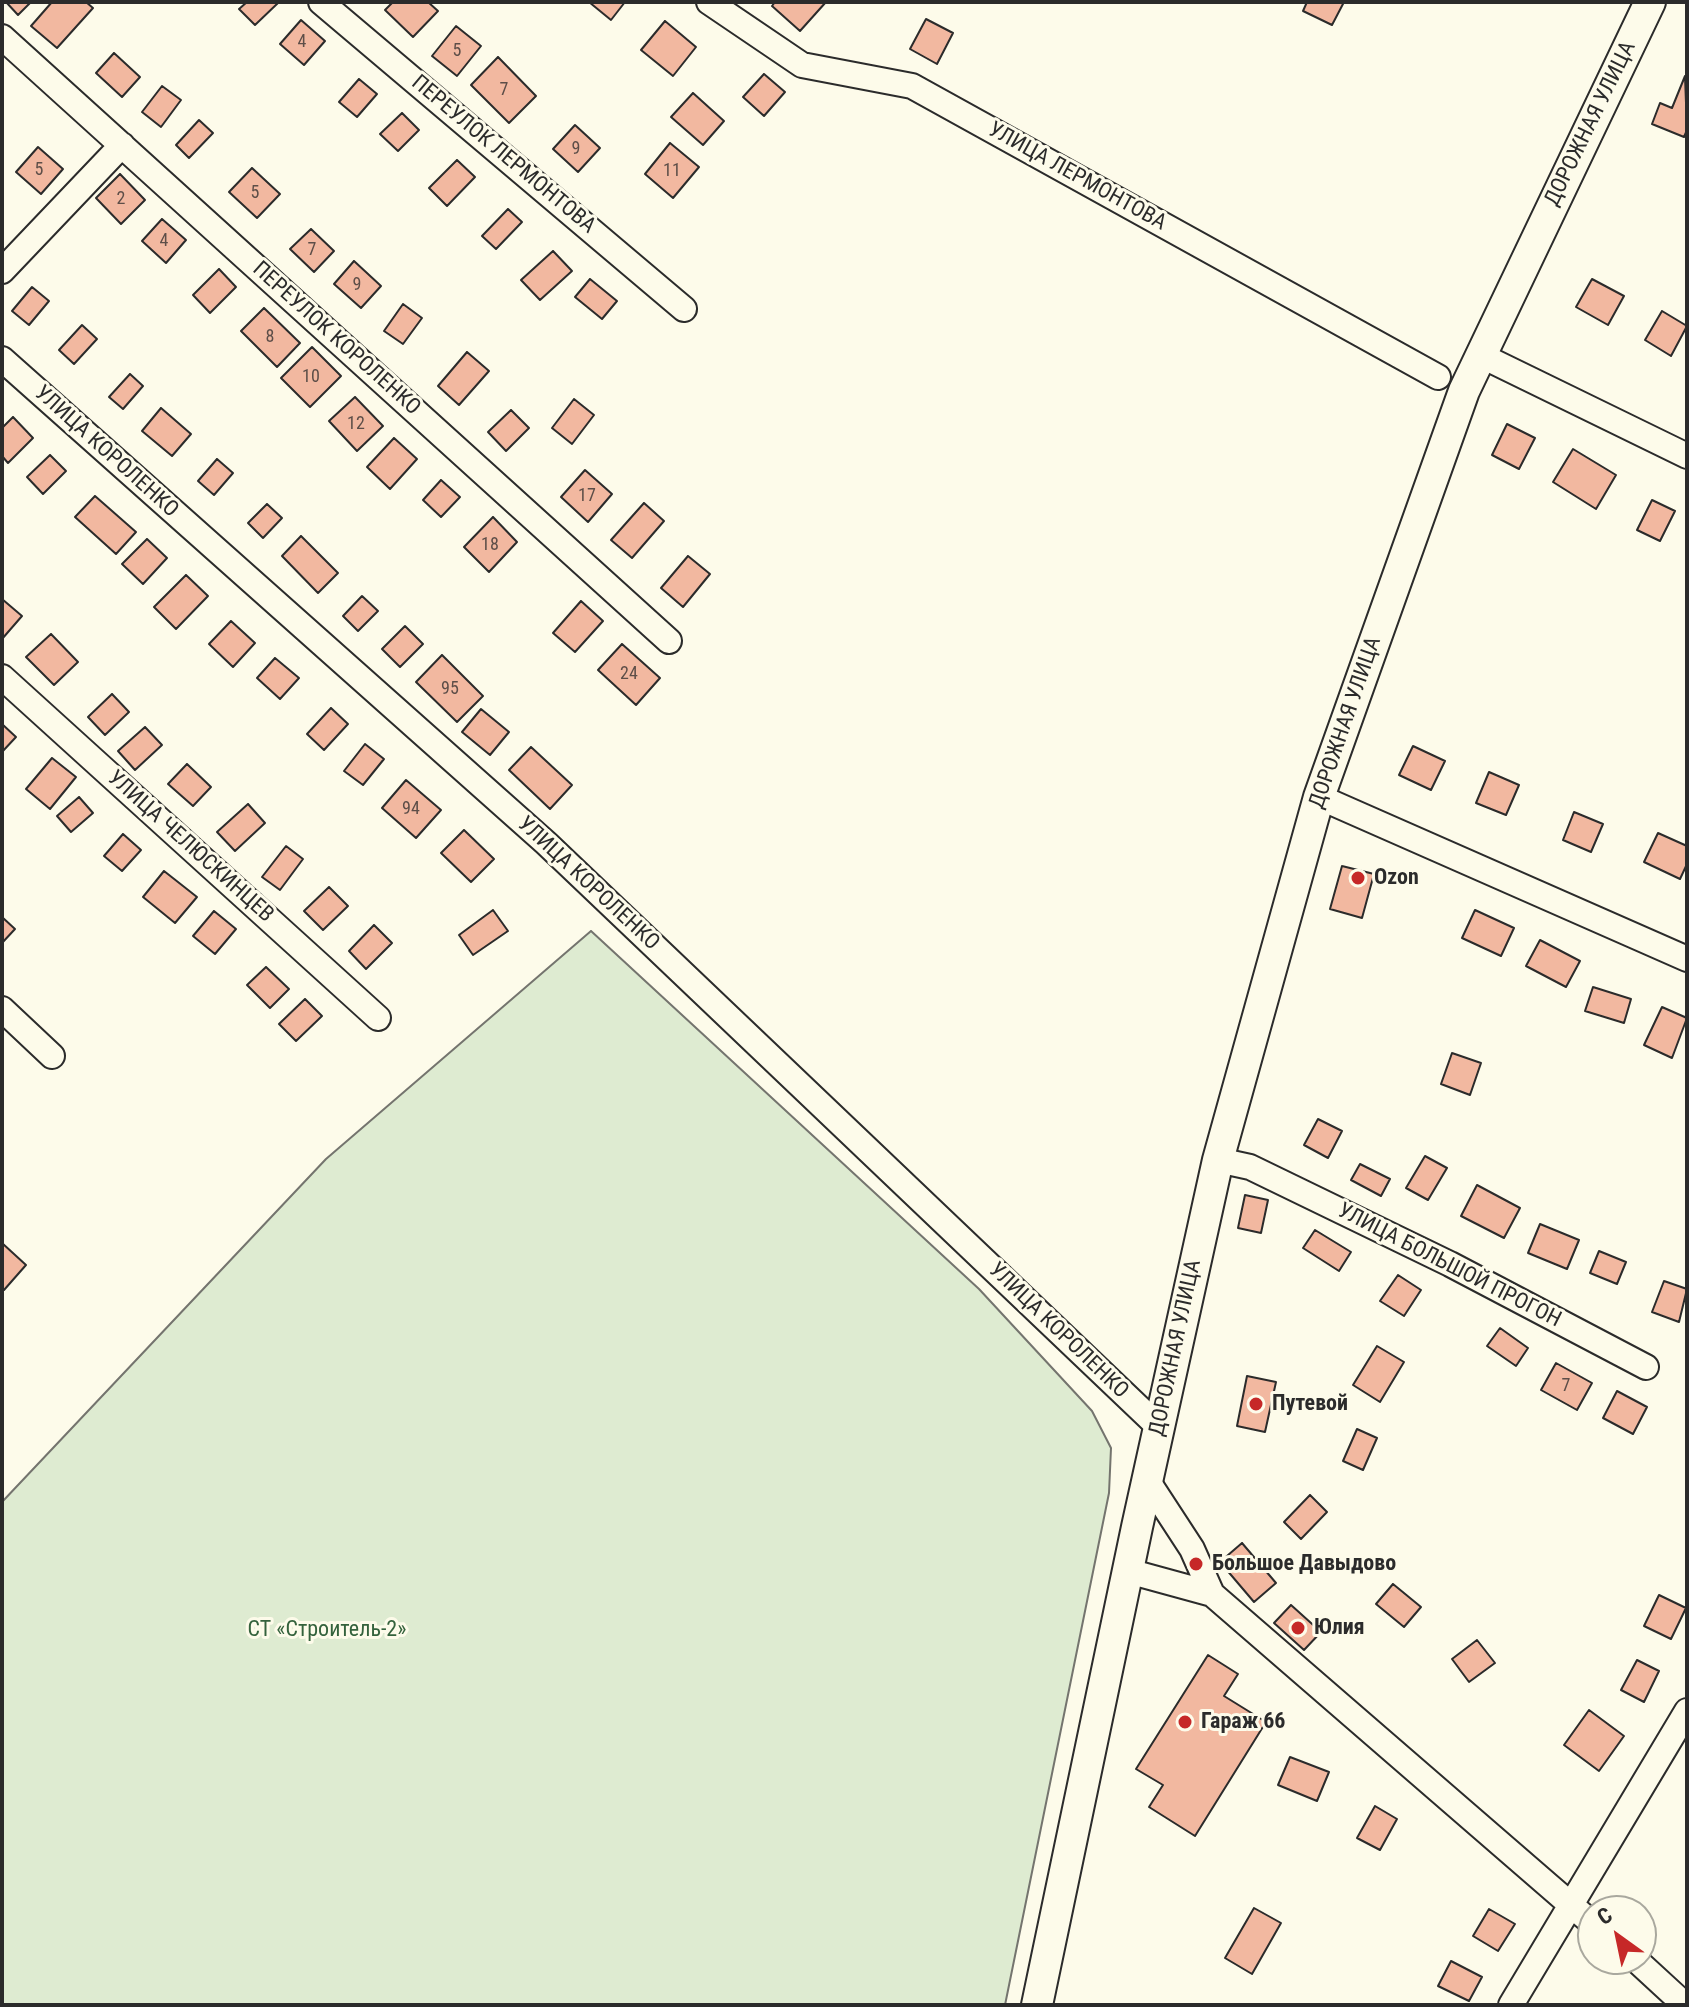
<!DOCTYPE html>
<meta charset="utf-8">
<style>
body{margin:0}
#map{position:relative;width:1689px;height:2007px;overflow:hidden;background:#fdfbea;font-family:"Roboto Condensed",sans-serif}
canvas{display:block}
.frame{position:absolute;inset:0;border:4px solid #2b2b2b;pointer-events:none}
.north{position:absolute;left:1577px;top:1895px;width:80px;height:80px;box-sizing:border-box;background:#fdfbea;border:2px solid #a9a89e;border-radius:50%;rotate:327deg;font-size:22px;font-weight:700;line-height:32px;text-align:center;color:#2b2b2b}
.north::after{content:'';display:block;margin:auto;width:28px;height:36px;background:#c62828;clip-path:polygon(50% 0,100% 100%,50% 72%,0 100%)}
</style>
<div id="map">
<canvas width="1689" height="2007"></canvas>
<div class="frame"></div>
<div class="north">С</div>
</div>
<script>
const g = document.querySelector('canvas').getContext('2d');
g.lineJoin = 'round';
function fillPath(path, color) { g.fillStyle = color; g.fill(path, 'evenodd'); }
const shape = rows => new Path2D(rows.map(r => 'M' + r).join(''));
function trace(path, color, width, dash) { g.strokeStyle = color; g.lineWidth = width; g.lineCap = dash ? 'butt' : 'round'; g.setLineDash(dash || []); g.stroke(path); }
function write(font, color, halo, rows, align = 'center') {
  g.font = font + ' "Roboto Condensed",sans-serif'; g.lineWidth = 6; g.setLineDash([]); g.textBaseline = 'middle'; g.strokeStyle = halo; g.fillStyle = color; for (const [text, x, y, turn = 0] of rows) {
    g.save(); g.translate(x, y); g.rotate((+turn || 0) * Math.PI / 180); g.textAlign = isNaN(turn) ? turn : align; if (halo) g.strokeText(text, 0, 0); g.fillText(text, 0, 0); g.restore();
  }
}
const green = shape([
 [591,931,979,1289,1092,1411,1111,1448,1109,1493,1005,2005,2,2005,2,1502,326,1159,591,931]
]);
const building = shape([
 [6,2,31,2,18,15,6,2],
 [52,2,86,2,93,8,57,48,31,26,52,2],
 [247,2,276,2,278,3,255,25,239,9,247,2],
 [393,2,428,2,438,11,413,37,385,10,393,2],
 [589,2,625,2,611,20,589,2],
 [775,2,826,2,800,31,772,6,775,2],
 [1307,2,1344,2,1332,25,1303,11,1307,2],
 [926,19,953,33,937,64,910,49,926,19],
 [301,20,325,41,304,65,280,44,301,20],
 [665,21,696,47,673,76,641,50,665,21],
 [456,26,481,46,457,76,432,56,456,26],
 [114,53,140,77,122,97,96,73,114,53],
 [498,57,536,96,509,123,471,85,498,57],
 [764,74,785,92,764,116,743,97,764,74],
 [1685,76,1687,130,1684,137,1652,124,1660,103,1672,108,1685,76],
 [359,79,377,94,357,117,339,102,359,79],
 [162,86,181,100,161,127,142,112,162,86],
 [693,93,724,121,703,145,671,117,693,93],
 [402,113,419,130,398,151,380,134,402,113],
 [199,120,213,133,189,158,176,145,199,120],
 [575,125,600,148,578,172,553,149,575,125],
 [670,143,699,167,673,198,645,174,670,143],
 [38,147,63,169,41,194,16,172,38,147],
 [457,160,475,177,447,206,429,188,457,160],
 [252,168,280,194,257,218,229,192,252,168],
 [120,174,145,200,121,224,96,198,120,174],
 [508,209,522,222,496,249,482,236,508,209],
 [162,219,186,240,166,263,142,241,162,219],
 [311,229,334,251,314,272,290,249,311,229],
 [553,251,572,271,540,300,521,280,553,251],
 [354,261,381,286,361,308,334,284,354,261],
 [219,269,236,287,210,313,193,295,219,269],
 [590,279,617,301,602,319,575,297,590,279],
 [1592,279,1624,296,1608,325,1576,307,1592,279],
 [32,287,49,301,29,325,12,311,32,287],
 [403,304,422,318,403,344,384,331,403,304],
 [264,308,300,343,277,367,241,331,264,308],
 [1662,311,1687,326,1671,356,1645,340,1662,311],
 [82,325,97,339,74,364,59,350,82,325],
 [312,347,341,376,310,407,281,378,312,347],
 [467,352,489,371,459,405,438,386,467,352],
 [130,374,143,386,123,409,109,397,130,374],
 [355,397,383,426,357,451,329,421,355,397],
 [574,399,594,415,572,444,552,428,574,399],
 [161,408,191,434,172,456,142,431,161,408],
 [511,410,529,428,506,451,488,432,511,410],
 [13,417,33,438,8,463,2,456,2,428,13,417],
 [1507,424,1535,438,1519,469,1492,455,1507,424],
 [394,438,417,459,390,489,367,467,394,438],
 [1573,449,1616,475,1596,509,1553,482,1573,449],
 [50,455,66,471,43,494,27,477,50,455],
 [217,459,233,473,214,495,198,481,217,459],
 [585,470,612,494,588,522,561,497,585,470],
 [441,480,460,497,441,517,423,500,441,480],
 [95,496,136,532,116,554,75,517,95,496],
 [1652,500,1675,511,1660,541,1637,530,1652,500],
 [644,503,664,521,632,558,611,540,644,503],
 [267,504,282,518,263,538,248,523,267,504],
 [493,517,517,542,489,572,464,547,493,517],
 [301,536,338,573,318,593,282,556,301,536],
 [147,539,167,558,143,584,122,564,147,539],
 [688,556,710,574,683,607,661,588,688,556],
 [186,575,208,596,176,629,154,607,186,575],
 [362,596,378,611,358,631,343,616,362,596],
 [2,599,22,616,2,639,2,599],
 [581,601,603,621,575,652,553,633,581,601],
 [231,621,255,643,233,667,209,644,231,621],
 [405,626,423,644,400,667,382,649,405,626],
 [51,634,78,662,54,685,26,657,51,634],
 [622,644,660,678,636,705,598,670,622,644],
 [442,655,483,696,457,722,416,682,442,655],
 [275,658,299,678,280,699,257,678,275,658],
 [112,694,129,712,105,735,88,717,112,694],
 [331,708,348,724,324,750,307,734,331,708],
 [481,709,509,732,490,755,462,732,481,709],
 [2,724,16,737,2,752,2,724],
 [145,727,162,745,135,770,118,751,145,727],
 [365,744,384,759,363,785,344,771,365,744],
 [1413,746,1445,761,1431,790,1399,775,1413,746],
 [531,747,572,785,550,809,509,770,531,747],
 [52,758,76,777,50,809,26,789,52,758],
 [187,764,211,787,193,806,168,784,187,764],
 [1489,772,1519,785,1506,815,1476,803,1489,772],
 [406,780,441,810,416,838,382,808,406,780],
 [79,797,93,813,71,832,57,816,79,797],
 [248,804,265,823,235,851,217,832,248,804],
 [1574,812,1603,824,1591,852,1563,840,1574,812],
 [464,830,494,859,471,882,441,853,464,830],
 [1658,833,1687,846,1687,864,1680,879,1644,862,1658,833],
 [123,834,141,850,122,871,104,856,123,834],
 [286,846,303,859,280,890,262,877,286,846],
 [1342,866,1374,874,1362,918,1330,909,1342,866],
 [164,871,197,897,175,923,143,897,164,871],
 [329,887,348,906,323,930,304,911,329,887],
 [493,910,508,931,473,955,459,935,493,910],
 [1475,910,1514,928,1501,956,1462,938,1475,910],
 [214,911,236,929,215,954,193,936,214,911],
 [2,917,15,929,2,943,2,917],
 [374,925,392,943,366,969,349,951,374,925],
 [1540,940,1580,961,1566,987,1526,966,1540,940],
 [266,967,289,989,270,1008,247,985,266,967],
 [1593,987,1631,999,1624,1023,1585,1011,1593,987],
 [305,999,322,1016,296,1041,279,1024,305,999],
 [1662,1007,1687,1018,1672,1058,1644,1045,1662,1007],
 [1452,1053,1481,1063,1470,1095,1441,1084,1452,1053],
 [1318,1119,1342,1131,1328,1158,1304,1145,1318,1119],
 [1425,1156,1447,1168,1428,1200,1406,1188,1425,1156],
 [1360,1164,1390,1179,1381,1196,1351,1180,1360,1164],
 [1477,1185,1520,1208,1504,1238,1461,1216,1477,1185],
 [1245,1195,1268,1200,1261,1233,1238,1228,1245,1195],
 [1540,1224,1579,1240,1567,1269,1528,1253,1540,1224],
 [1315,1230,1351,1252,1339,1271,1303,1248,1315,1230],
 [2,1243,26,1265,4,1290,2,1289,2,1243],
 [1599,1251,1626,1262,1617,1284,1590,1273,1599,1251],
 [1398,1275,1421,1290,1404,1316,1380,1301,1398,1275],
 [1664,1281,1687,1289,1679,1322,1652,1312,1664,1281],
 [1500,1328,1528,1348,1516,1366,1487,1346,1500,1328],
 [1377,1346,1404,1362,1380,1402,1353,1385,1377,1346],
 [1556,1363,1592,1383,1577,1410,1541,1390,1556,1363],
 [1247,1376,1276,1382,1265,1432,1237,1426,1247,1376],
 [1617,1391,1647,1407,1633,1434,1603,1418,1617,1391],
 [1357,1429,1377,1438,1363,1470,1343,1461,1357,1429],
 [1310,1495,1327,1512,1301,1539,1284,1522,1310,1495],
 [1242,1543,1276,1583,1254,1602,1220,1562,1242,1543],
 [1393,1584,1421,1607,1404,1627,1376,1604,1393,1584],
 [1659,1595,1686,1608,1671,1639,1644,1626,1659,1595],
 [1291,1605,1321,1632,1304,1650,1274,1623,1291,1605],
 [1477,1640,1495,1663,1469,1682,1452,1659,1477,1640],
 [1208,1655,1238,1674,1224,1696,1266,1722,1195,1836,1149,1807,1163,1785,1136,1769,1208,1655],
 [1637,1660,1659,1671,1644,1702,1621,1690,1637,1660],
 [1589,1710,1624,1736,1599,1771,1564,1745,1589,1710],
 [1290,1757,1329,1772,1317,1801,1278,1785,1290,1757],
 [1375,1806,1397,1819,1380,1850,1357,1838,1375,1806],
 [1254,1908,1281,1923,1252,1974,1225,1958,1254,1908],
 [1489,1909,1515,1924,1498,1951,1473,1936,1489,1909],
 [1451,1961,1482,1977,1469,2001,1438,1986,1451,1961]
]);
const minor = shape([
 [321,2,684,309],
 [709,2,802,65,912,86,1438,377],
 [2,37,669,641],
 [2,271,122,145],
 [1480,355,1687,456],
 [2,359,546,843,1159,1427],
 [2,677,378,1018],
 [1319,797,1687,959],
 [2,1009,52,1056],
 [1218,1160,1250,1167,1450,1264,1646,1367],
 [1147,1480,1192,1549,1212,1594],
 [1128,1571,1212,1594,1593,1924],
 [1635,1959,1685,2005],
 [1511,2005,1687,1711]
]);
const major = shape([
 [1037,2005,1137,1527,1218,1160,1319,797,1464,391,1650,2]
]);
const markers = [
 [1358,878,8,"#c62828"],
 [1256,1404,8,"#c62828"],
 [1196,1564,8,"#c62828"],
 [1298,1628,8,"#c62828"],
 [1185,1722,8,"#c62828"]
];
const numberNames = [
 ["4",302,42],
 ["5",457,51],
 ["7",504,90],
 ["9",576,149],
 ["5",39,170],
 ["11",672,171],
 ["5",255,193],
 ["2",121,199],
 ["4",164,241],
 ["7",312,250],
 ["9",357,285],
 ["8",270,337],
 ["10",311,377],
 ["12",356,424],
 ["17",587,496],
 ["18",490,545],
 ["24",629,674],
 ["95",450,689],
 ["94",411,809],
 ["7",1566,1386]
];
const streetNames = [
 ["ДОРОЖНАЯ УЛИЦА",1591,124,-64],
 ["ПЕРЕУЛОК ЛЕРМОНТОВА",503,155,40],
 ["УЛИЦА ЛЕРМОНТОВА",1077,177,29],
 ["ПЕРЕУЛОК КОРОЛЕНКО",336,339,42],
 ["УЛИЦА КОРОЛЕНКО",106,452,42],
 ["ДОРОЖНАЯ УЛИЦА",1346,723,-71],
 ["УЛИЦА ЧЕЛЮСКИНЦЕВ",190,847,42],
 ["УЛИЦА КОРОЛЕНКО",588,884,43],
 ["УЛИЦА БОЛЬШОЙ ПРОГОН",1449,1266,27],
 ["УЛИЦА КОРОЛЕНКО",1058,1331,44],
 ["ДОРОЖНАЯ УЛИЦА",1176,1348,-78]
];
const poiNames = [
 ["Ozon",1374,878],
 ["Путевой",1272,1404],
 ["Большое Давыдово",1212,1564],
 ["Юлия",1314,1628],
 ["Гараж 66",1201,1722]
];
const parkNames = [
 ["СТ «Строитель-2»",327,1630]
];
fillPath(green, '#deebd1');
trace(green, '#74746e', 2);
fillPath(building, '#f2b8a0');
trace(building, '#2b2b2b', 2);
trace(minor, '#2b2b2b', 28);
trace(major, '#2b2b2b', 34);
trace(minor, '#fdfbea', 24);
trace(major, '#fdfbea', 30);
for (const [x, y, r, color] of markers) { const dot = new Path2D(); dot.arc(x, y, r, 0, 2 * Math.PI); g.fillStyle = color; g.fill(dot); trace(dot, '#fdfbea', 3); }
write('18px', '#5d4e48', null, numberNames);
write('22px', '#2b2b2b', '#fdfbea', streetNames);
write('bold 22px', '#2b2b2b', '#fdfbea', poiNames, 'left');
write('22px', '#34623c', '#fdfbea', parkNames);
</script>
